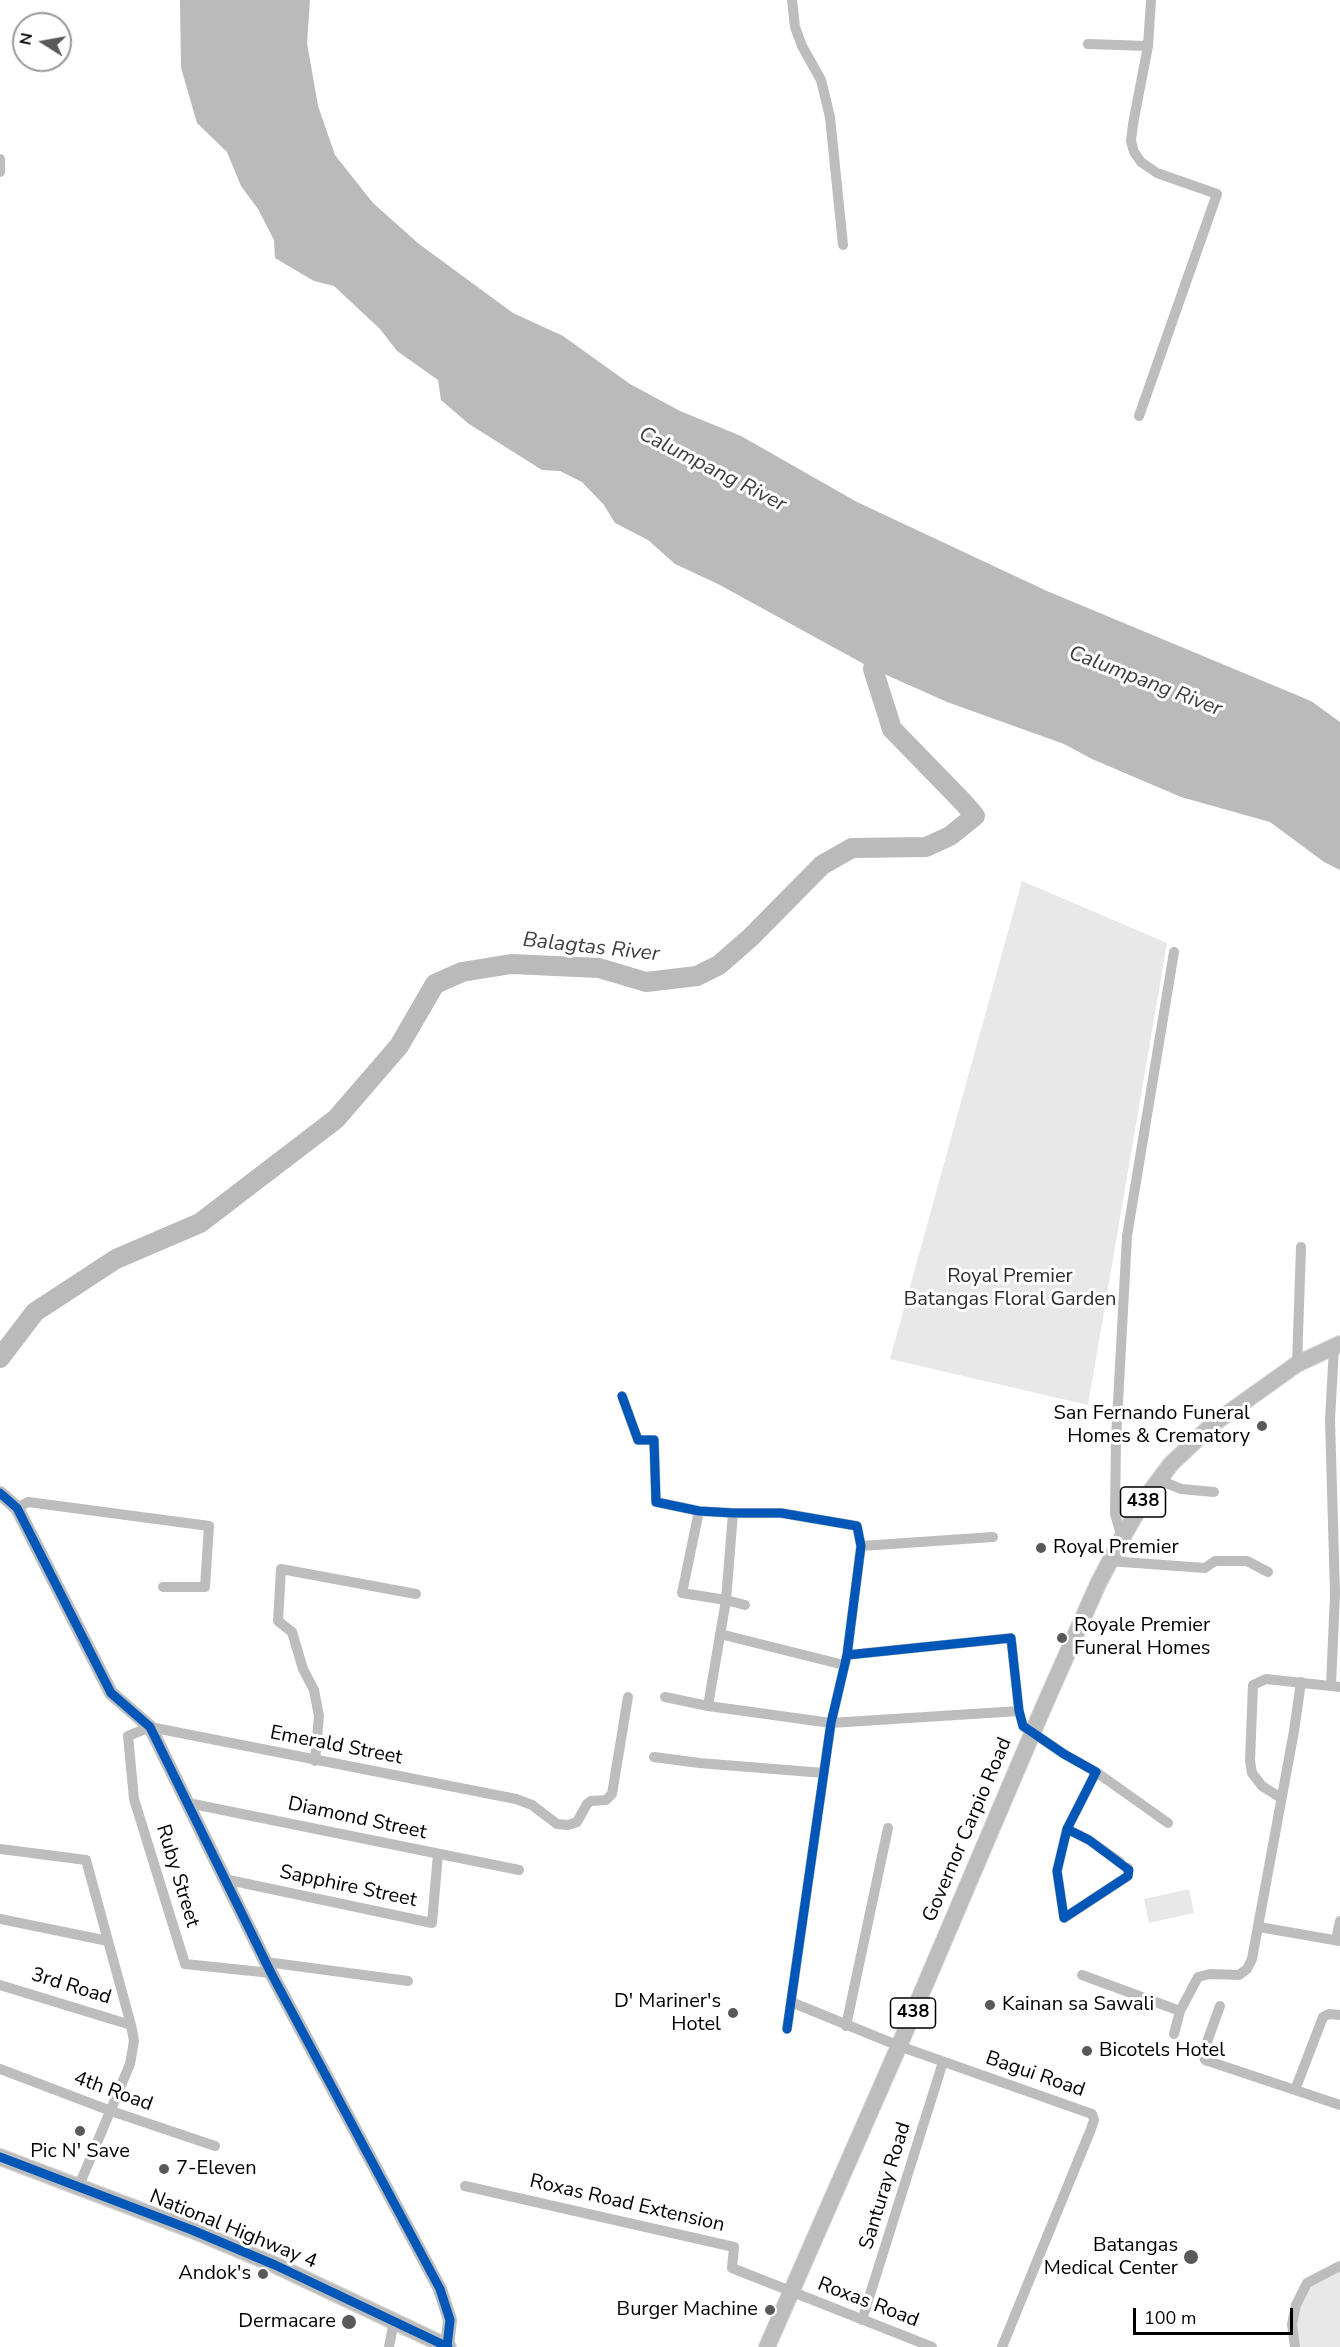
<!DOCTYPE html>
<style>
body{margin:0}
#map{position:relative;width:1340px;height:2347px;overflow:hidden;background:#fff;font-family:"Nunito Sans",sans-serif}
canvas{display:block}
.north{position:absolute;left:12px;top:12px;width:60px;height:60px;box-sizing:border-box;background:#fff;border:2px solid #999;border-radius:50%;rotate:281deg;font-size:16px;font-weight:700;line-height:24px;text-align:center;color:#000}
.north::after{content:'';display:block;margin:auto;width:21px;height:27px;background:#595959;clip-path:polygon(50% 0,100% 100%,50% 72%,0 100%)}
.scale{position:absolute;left:1133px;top:2308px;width:160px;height:27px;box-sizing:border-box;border:3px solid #000;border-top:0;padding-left:8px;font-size:18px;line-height:21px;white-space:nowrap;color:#000;-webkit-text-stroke:4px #fff;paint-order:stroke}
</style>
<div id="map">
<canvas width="1340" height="2347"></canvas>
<div class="north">N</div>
<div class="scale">100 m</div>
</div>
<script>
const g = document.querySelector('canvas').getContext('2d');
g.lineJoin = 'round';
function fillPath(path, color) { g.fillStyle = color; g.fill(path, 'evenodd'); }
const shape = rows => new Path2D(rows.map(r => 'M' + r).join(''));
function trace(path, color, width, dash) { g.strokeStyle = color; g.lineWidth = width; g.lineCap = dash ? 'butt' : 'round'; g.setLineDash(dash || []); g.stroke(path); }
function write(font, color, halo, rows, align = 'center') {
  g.font = font + ' "Nunito Sans",sans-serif'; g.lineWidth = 6; g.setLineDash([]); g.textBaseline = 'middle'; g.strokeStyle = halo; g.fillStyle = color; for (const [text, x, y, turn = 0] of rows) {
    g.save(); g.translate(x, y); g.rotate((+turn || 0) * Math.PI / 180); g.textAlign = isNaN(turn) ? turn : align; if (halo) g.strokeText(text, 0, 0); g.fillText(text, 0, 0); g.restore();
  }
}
const green = shape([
 [1022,881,1167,943,1088,1405,890,1359],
 [1189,1889,1194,1913,1149,1923,1144,1899],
 [1340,2269,1340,2347,1300,2347,1297,2338,1296,2316,1310,2286]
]);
const water = shape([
 [180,0,310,0,307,43,318,106,335,155,373,203,419,244,513,313,563,336,630,384,680,411,741,436,857,502,1047,591,1311,701,1340,722,1340,870,1324,862,1270,822,1181,797,1092,759,1064,744,947,702,873,669,718,584,675,564,648,540,615,523,604,505,582,482,560,471,542,470,469,424,441,400,438,380,397,351,380,329,334,286,314,281,275,258,274,240,258,209,241,186,227,152,197,123,181,68]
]);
const river = shape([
 [0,1358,35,1312,116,1259,200,1223,336,1119,399,1046,435,984,462,972,511,964,599,968,646,982,697,976,719,965,751,937,822,865,852,848,926,847,950,836,975,816,963,802,892,729,873,669,880,644]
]);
const minor = shape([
 [792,0,795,27,802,46,821,80,830,117,843,245],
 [1088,44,1148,46],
 [0,159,0,172],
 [1139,416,1217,194,1157,173,1141,162,1134,152,1131,141,1133,124,1148,46,1151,0],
 [1297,1364,1301,1247],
 [622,1396,638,1440,654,1440,656,1502,699,1511,733,1513,781,1513,857,1526,861,1546,847,1655,831,1723,787,2029],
 [1159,1480,1181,1489,1214,1492],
 [17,1508,28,1502,209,1526,205,1587,163,1587],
 [699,1511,682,1593,726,1600,745,1605],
 [1122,1538,1115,1514,1116,1440,1127,1236,1174,952],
 [861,1546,993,1537],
 [1109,1561,1205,1568,1215,1561,1247,1561,1268,1572],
 [720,1634,844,1665],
 [847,1655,1011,1638,1019,1711,1023,1726,1064,1754,1096,1772,1067,1829,1057,1871,1064,1918,1128,1876,1128,1868],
 [1331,1685,1335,1594,1330,1420,1334,1347],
 [665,1697,708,1706,831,1723,1019,1711],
 [708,1706,726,1600,733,1513],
 [654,1757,699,1763,824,1773],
 [315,1761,319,1716,314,1690,303,1669,292,1632,278,1621,281,1569,416,1594],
 [1096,1772,1168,1823],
 [1281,1798,1262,1786,1252,1773,1250,1761,1253,1685,1266,1679,1340,1687],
 [188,1803,519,1870],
 [1067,1829,1089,1840,1120,1862],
 [0,1849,86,1860,131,2025,134,2041,130,2064,78,2188],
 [224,1879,432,1923,438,1854],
 [0,1919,108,1941],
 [1259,1927,1340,1941],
 [1336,1940,1340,1921],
 [266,1962,408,1981],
 [271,1973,185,1964,134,1799,128,1736,150,1727,516,1799,532,1805,557,1824,568,1825,577,1822,587,1804,591,1801,606,1800,612,1794,628,1697],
 [1082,1975,1180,2011],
 [0,1985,131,2025],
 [791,2002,899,2046,1092,2114,1094,2120,1091,2129,1002,2347],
 [1220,2006,1203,2053,1205,2060,1340,2105],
 [846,2026,888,1828],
 [1174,2034,1180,2011,1198,1977,1210,1974,1239,1975,1247,1969,1252,1959,1294,1731,1301,1682],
 [0,2069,111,2111,215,2146],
 [1295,2090,1323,2017,1329,2014,1340,2015],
 [465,2186,734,2247,732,2268,932,2347],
 [862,2320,943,2062],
 [389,2347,394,2321],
 [1295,2347,1292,2324,1296,2305,1307,2283,1340,2266]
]);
const tertiary = shape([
 [0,1493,17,1508,111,1693,150,1727,271,1973,440,2289,450,2320,447,2347]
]);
const primary = shape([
 [0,2157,192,2230,275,2265,448,2347],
 [767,2347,899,2046,1044,1706,1098,1584,1122,1538,1144,1500,1171,1464,1213,1424,1297,1364,1340,1344]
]);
const cycleway = shape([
 [622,1396,638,1440,654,1440,656,1502,699,1511,733,1513,781,1513,857,1526,861,1546,847,1655,831,1723,787,2029],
 [0,1493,17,1508,111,1693,150,1727,271,1973,440,2289,450,2320,447,2347],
 [847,1655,1011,1638,1019,1711,1023,1726,1064,1754,1096,1772,1067,1829,1057,1871,1064,1918,1128,1876,1129,1870,1089,1840,1067,1829],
 [0,2157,192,2230,275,2265,448,2347]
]);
const markers = [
 [1262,1426,6,"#595959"],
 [1041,1548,6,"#595959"],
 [1062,1638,6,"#595959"],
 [990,2005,6,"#595959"],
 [733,2013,6,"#595959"],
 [1087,2051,6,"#595959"],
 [80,2131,6,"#595959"],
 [164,2169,6,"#595959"],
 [1191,2257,8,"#595959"],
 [263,2274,6,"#595959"],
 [770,2310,6,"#595959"],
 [349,2322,8,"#595959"]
];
const shields = [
 [1143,1502,45],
 [913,2013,45]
];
const shieldNames = [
 ["438",1143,1502],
 ["438",913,2013]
];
const parkNames = [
 ["Royal Premier",1010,1277],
 ["Batangas Floral Garden",1010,1300]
];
const poiNames = [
 ["San Fernando Funeral",1250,1414],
 ["Homes & Crematory",1250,1437],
 ["Royal Premier",1053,1548,"left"],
 ["Royale Premier",1074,1626,"left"],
 ["Funeral Homes",1074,1649,"left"],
 ["D' Mariner's",721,2002],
 ["Hotel",721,2025],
 ["Kainan sa Sawali",1002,2005,"left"],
 ["Bicotels Hotel",1099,2051,"left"],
 ["Pic N' Save",80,2152,"center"],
 ["7-Eleven",176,2169,"left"],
 ["Batangas",1178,2246],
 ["Medical Center",1178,2269],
 ["Andok's",251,2274],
 ["Burger Machine",758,2310],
 ["Dermacare",336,2322]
];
const streetNames = [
 ["Emerald Street",336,1746,11],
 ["Diamond Street",357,1819,12],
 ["Governor Carpio Road",968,1830,-67],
 ["Ruby Street",177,1876,73],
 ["Sapphire Street",348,1887,12],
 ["3rd Road",71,1987,17],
 ["Bagui Road",1035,2075,19],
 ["4th Road",113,2092,20],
 ["Santuray Road",886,2186,-73],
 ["Roxas Road Extension",627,2204,13],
 ["National Highway 4",233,2230,22],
 ["Roxas Road",868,2303,21]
];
const waterNames = [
 ["Calumpang River",712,470,27],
 ["Calumpang River",1145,682,21],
 ["Balagtas River",591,948,6]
];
fillPath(green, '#e8e8e8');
fillPath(water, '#bababa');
trace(river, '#bababa', 20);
trace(primary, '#dbdbdb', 18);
trace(minor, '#bdbdbd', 10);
trace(tertiary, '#bdbdbd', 14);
trace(primary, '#bdbdbd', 16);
trace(cycleway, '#0057b8', 9);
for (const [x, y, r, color] of markers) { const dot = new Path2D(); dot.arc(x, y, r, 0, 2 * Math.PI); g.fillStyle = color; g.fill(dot); trace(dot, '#fff', 2); }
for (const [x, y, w] of shields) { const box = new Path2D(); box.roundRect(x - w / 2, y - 15, w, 30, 4.5); g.fillStyle = '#fff'; g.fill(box); trace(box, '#000', 1.5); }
write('bold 18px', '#000', null, shieldNames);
write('20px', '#2d2d2d', '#fff', parkNames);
write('20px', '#000', '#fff', poiNames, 'right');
write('20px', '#000', '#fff', streetNames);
write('italic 21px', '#3e3e3e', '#fff', waterNames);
</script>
